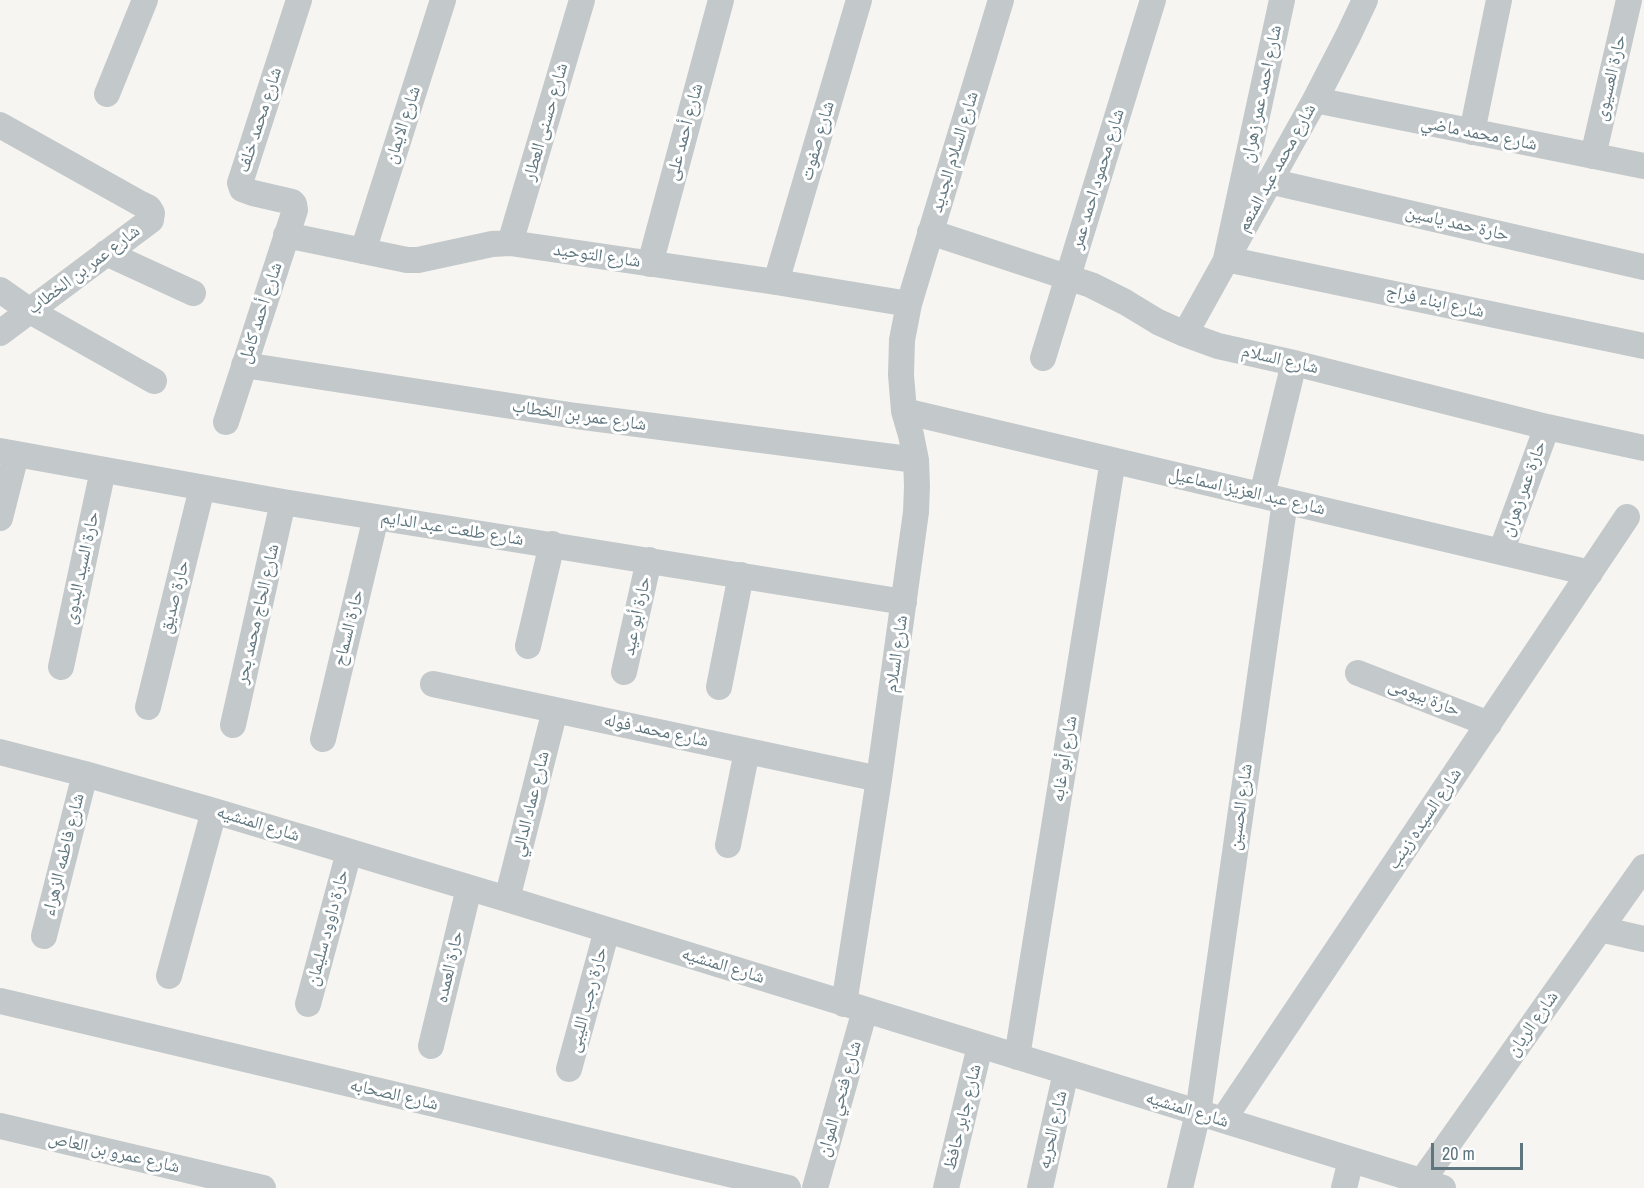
<!DOCTYPE html>
<meta charset="utf-8">
<style>
body{margin:0}
#map{position:relative;width:1644px;height:1188px;overflow:hidden;background:#f6f5f2;font-family:"Archivo Narrow",sans-serif}
canvas{display:block}
.scale{position:absolute;left:1431px;top:1143px;width:92px;height:27px;box-sizing:border-box;border:3px solid #5f767f;border-top:0;padding-left:8px;font-size:18px;line-height:21px;white-space:nowrap;color:#5f767f;-webkit-text-stroke:4px #fff;paint-order:stroke}
</style>
<div id="map">
<canvas width="1644" height="1188"></canvas>
<div class="scale">20 m</div>
</div>
<script>
const g = document.querySelector('canvas').getContext('2d');
g.lineJoin = 'round';
const shape = rows => new Path2D(rows.map(r => 'M' + r).join(''));
function trace(path, color, width, dash) { g.strokeStyle = color; g.lineWidth = width; g.lineCap = dash ? 'butt' : 'round'; g.setLineDash(dash || []); g.stroke(path); }
function write(font, color, halo, rows, align = 'center') {
  g.font = font + ' "Archivo Narrow","Noto Naskh Arabic",sans-serif'; g.lineWidth = 6; g.setLineDash([]); g.textBaseline = 'middle'; g.strokeStyle = halo; g.fillStyle = color; for (const [text, x, y, turn = 0] of rows) {
    g.save(); g.translate(x, y); g.rotate((+turn || 0) * Math.PI / 180); g.textAlign = isNaN(turn) ? turn : align; if (halo) g.strokeText(text, 0, 0); g.fillText(text, 0, 0); g.restore();
  }
}
const street = shape([
 [1282,0,1226,259,1644,346],
 [107,94,145,0],
 [1315,100,1644,166],
 [0,125,141,204,149,208,152,213,151,220,0,333],
 [1472,132,1499,0],
 [1593,156,1629,0],
 [1269,181,1644,267],
 [930,232,1091,285,1125,302,1158,322,1185,334,1218,346,1294,363,1547,427,1644,448],
 [286,235,407,260,418,260,492,244,510,243,776,282,909,304],
 [510,243,582,0],
 [363,251,443,0],
 [106,253,193,293],
 [650,264,721,0],
 [776,282,859,0],
 [0,290,30,311,154,381],
 [1185,334,1315,100,1348,36,1365,0],
 [1043,358,1153,0],
 [244,365,576,416,916,460],
 [904,411,1590,573],
 [226,422,295,210,294,204,292,202,253,193,242,189,240,183,299,0],
 [0,451,283,502,904,602],
 [1262,495,1294,363],
 [0,518,16,455],
 [1501,552,1547,427],
 [528,646,552,544],
 [61,667,103,470],
 [624,672,649,560],
 [1358,673,1489,724],
 [433,684,879,779],
 [719,687,741,575],
 [148,707,202,488],
 [233,725,283,502],
 [323,739,376,517],
 [0,752,85,774,214,811,507,899,1443,1188],
 [728,845,747,751],
 [507,899,555,710],
 [1600,929,1644,939],
 [44,936,85,774],
 [169,976,214,811],
 [0,1001,788,1188],
 [308,1004,349,852],
 [844,1004,879,779,916,512,917,486,916,460,911,435,904,411,901,375,902,340,909,304,1001,0],
 [431,1046,469,888],
 [1017,1057,1113,460],
 [569,1069,607,930],
 [1223,1120,1627,517],
 [0,1126,263,1188],
 [1422,1181,1644,867],
 [815,1188,865,1010],
 [946,1188,980,1046],
 [1040,1188,1066,1072],
 [1180,1188,1198,1113,1285,501],
 [1344,1188,1351,1160]
]);
const streetNames = [
 ["حارة العسيوى",1611,78,-77],
 ["شارع احمد عمر زهران",1262,94,-78],
 ["شارع محمد خلف",260,120,-72],
 ["شارع حسنى العطار",546,122,-74],
 ["شارع الايمان",403,125,-72],
 ["شارع أحمد على",685,132,-75],
 ["شارع محمد ماضي",1479,134,11],
 ["شارع صفوت",818,141,-74],
 ["شارع السلام الجديد",955,152,-73],
 ["شارع محمد عبد المنعم",1277,168,-61],
 ["شارع محمود احمد عمر",1098,179,-73],
 ["حارة حمد ياسين",1457,224,13],
 ["شارع التوحيد",597,256,8],
 ["شارع عمر بن الخطاب",84,270,-37],
 ["شارع ابناء فراج",1435,302,12],
 ["شارع أحمد كامل",261,313,-72],
 ["شارع السلام",1280,360,13],
 ["شارع عمر بن الخطاب",579,416,8],
 ["حارة عمر زهران",1524,489,-70],
 ["شارع عبد العزيز اسماعيل",1247,492,13],
 ["شارع طلعت عبد الدايم",452,529,9],
 ["حارة السيد البدوى",82,568,-78],
 ["حارة صديق",175,597,-76],
 ["شارع الحاج محمد بحر",258,614,-77],
 ["حارة أبو عيد",637,616,-78],
 ["حارة السماح",349,628,-76],
 ["شارع السلام",897,654,-82],
 ["حارة بيومى",1424,698,21],
 ["شارع محمد فوله",656,731,12],
 ["شارع أبو غابه",1065,759,-81],
 ["شارع عماد الدالي",531,804,-76],
 ["شارع الحسين",1241,807,-82],
 ["شارع السيده زينب",1425,819,-56],
 ["شارع المنشيه",258,824,17],
 ["شارع فاطمه الزهراء",64,855,-76],
 ["حارة داوود سليمان",328,928,-75],
 ["شارع المنشيه",723,966,17],
 ["حارة العمده",450,967,-77],
 ["حارة رجب الليبى",588,1000,-75],
 ["شارع الريان",1533,1024,-55],
 ["شارع الصحابه",394,1095,13],
 ["شارع فتحي الموان",840,1099,-74],
 ["شارع المنشيه",1187,1110,17],
 ["شارع جابر حافظ",963,1117,-76],
 ["شارع الحريه",1053,1130,-77],
 ["شارع عمرو بن العاص",114,1153,13]
];
trace(street, '#c3c8ca', 26);
write('18px', '#5f767f', '#fff', streetNames);
</script>
